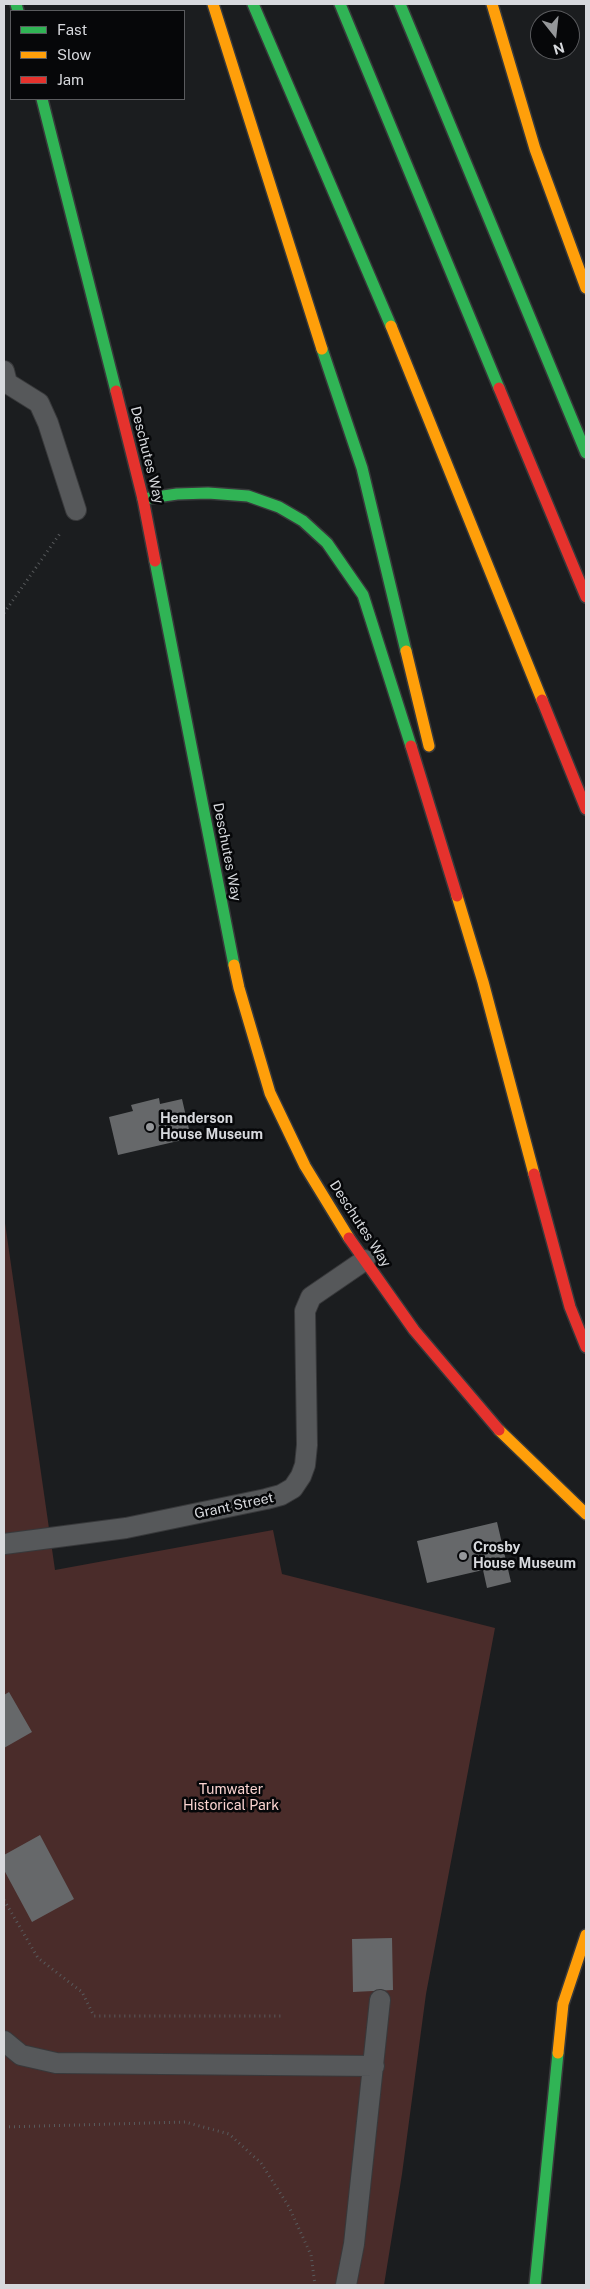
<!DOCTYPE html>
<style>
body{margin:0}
#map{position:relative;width:590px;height:2289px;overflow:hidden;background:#1b1d1f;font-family:"Public Sans",sans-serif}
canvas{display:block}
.frame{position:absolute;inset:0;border:5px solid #d7d9dd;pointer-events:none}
.legend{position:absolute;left:10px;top:10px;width:175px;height:90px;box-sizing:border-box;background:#060709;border:1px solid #5a5b5e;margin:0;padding:6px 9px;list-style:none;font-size:15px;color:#d7d9dd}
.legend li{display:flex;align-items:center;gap:10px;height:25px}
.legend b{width:25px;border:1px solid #5a5b5e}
.north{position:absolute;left:530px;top:10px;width:50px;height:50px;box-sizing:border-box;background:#060709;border:1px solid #5a5b5e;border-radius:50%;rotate:164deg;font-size:14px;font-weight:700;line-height:20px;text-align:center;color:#d7d9dd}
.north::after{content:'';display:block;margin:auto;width:18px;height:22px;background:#95979a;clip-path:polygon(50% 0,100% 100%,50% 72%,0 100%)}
</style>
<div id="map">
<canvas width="590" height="2289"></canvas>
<div class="frame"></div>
<ul class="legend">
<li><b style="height:6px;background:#30b455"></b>Fast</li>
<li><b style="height:6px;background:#ff9f0a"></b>Slow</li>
<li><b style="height:6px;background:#e5322d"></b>Jam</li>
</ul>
<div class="north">N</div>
</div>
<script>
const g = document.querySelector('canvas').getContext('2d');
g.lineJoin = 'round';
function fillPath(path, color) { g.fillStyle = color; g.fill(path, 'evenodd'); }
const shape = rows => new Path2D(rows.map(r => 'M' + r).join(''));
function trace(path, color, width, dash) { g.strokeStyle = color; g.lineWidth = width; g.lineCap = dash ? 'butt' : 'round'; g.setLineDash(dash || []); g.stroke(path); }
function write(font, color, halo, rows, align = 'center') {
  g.font = font + ' "Public Sans",sans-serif'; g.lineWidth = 5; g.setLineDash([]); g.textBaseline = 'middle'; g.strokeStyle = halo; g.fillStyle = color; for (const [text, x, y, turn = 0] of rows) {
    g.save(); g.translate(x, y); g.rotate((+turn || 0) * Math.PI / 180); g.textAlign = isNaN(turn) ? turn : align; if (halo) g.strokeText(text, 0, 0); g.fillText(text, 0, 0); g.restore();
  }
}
const green = shape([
 [4,1216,55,1570,273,1530,282,1574,495,1628,426,1994,402,2174,384,2285,4,2285]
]);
const building = shape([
 [159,1098,160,1104,182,1099,191,1138,118,1155,109,1117,133,1111,131,1105],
 [497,1522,511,1582,487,1588,483,1570,427,1583,417,1541],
 [9,1692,32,1732,4,1748,4,1695],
 [40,1835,74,1899,32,1922,4,1870,4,1855],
 [392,1938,393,1990,353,1992,352,1939]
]);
const path = shape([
 [4,613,61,532],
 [4,1900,38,1958,82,1992,94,2016,282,2016],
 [4,2127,185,2122,229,2134,261,2163,289,2207,311,2255,315,2285]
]);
const lane = shape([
 [4,371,7,383,39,403,48,423,76,510],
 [4,1544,126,1528,266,1499,281,1495,293,1488,301,1476,305,1465,307,1445,305,1311,311,1297,365,1260],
 [4,2041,21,2055,56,2063,374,2066],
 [346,2285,354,2244,380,2000]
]);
const fast = shape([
 [16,4,18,11],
 [253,4,391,326],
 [340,4,499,388],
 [400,4,586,453],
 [42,99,116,391],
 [322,349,362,468,406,651],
 [143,499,177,494,208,493,248,496,279,507,303,521,327,543,363,595,411,746],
 [155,561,234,965],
 [535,2285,558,2053]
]);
const slow = shape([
 [213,4,322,349],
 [492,4,535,149,586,288],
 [391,326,542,700],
 [406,651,429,746],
 [457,896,483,982,534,1174],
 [234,965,239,988,270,1093,305,1166,349,1238],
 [499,1430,586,1514],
 [558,2053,563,2004,586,1935]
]);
const jam = shape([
 [499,388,586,597],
 [116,391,143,499,155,561],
 [542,700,586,809],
 [411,746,457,896],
 [534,1174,570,1307,586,1347],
 [349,1238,414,1330,499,1430]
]);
const markers = [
 [150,1127,5,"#95979a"],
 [463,1556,5,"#95979a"]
];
const streetNames = [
 ["Deschutes Way",147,455,76],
 ["Deschutes Way",227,852,79],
 ["Deschutes Way",360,1224,57],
 ["Grant Street",234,1506,-12]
];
const poiNames = [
 ["Henderson",160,1119],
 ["House Museum",160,1135],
 ["Crosby",473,1548],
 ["House Museum",473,1564]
];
const parkNames = [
 ["Tumwater",231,1790],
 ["Historical Park",231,1806]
];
fillPath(green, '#4a2c2a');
fillPath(building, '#66686a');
trace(lane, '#38393b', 22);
trace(fast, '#38393b', 14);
trace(slow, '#38393b', 14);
trace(jam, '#38393b', 14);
trace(path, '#585a5c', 3, [1, 4]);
trace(lane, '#56585a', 20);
trace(fast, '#30b455', 11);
trace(slow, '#ff9f0a', 11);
trace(jam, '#e5322d', 11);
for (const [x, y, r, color] of markers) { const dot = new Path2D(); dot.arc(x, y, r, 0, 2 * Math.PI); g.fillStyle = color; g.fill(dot); trace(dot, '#060709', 2); }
write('14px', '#d7d9dd', '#060709', streetNames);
write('bold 14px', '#d7d9dd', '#060709', poiNames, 'left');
write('14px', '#fbd4d1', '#060709', parkNames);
</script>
